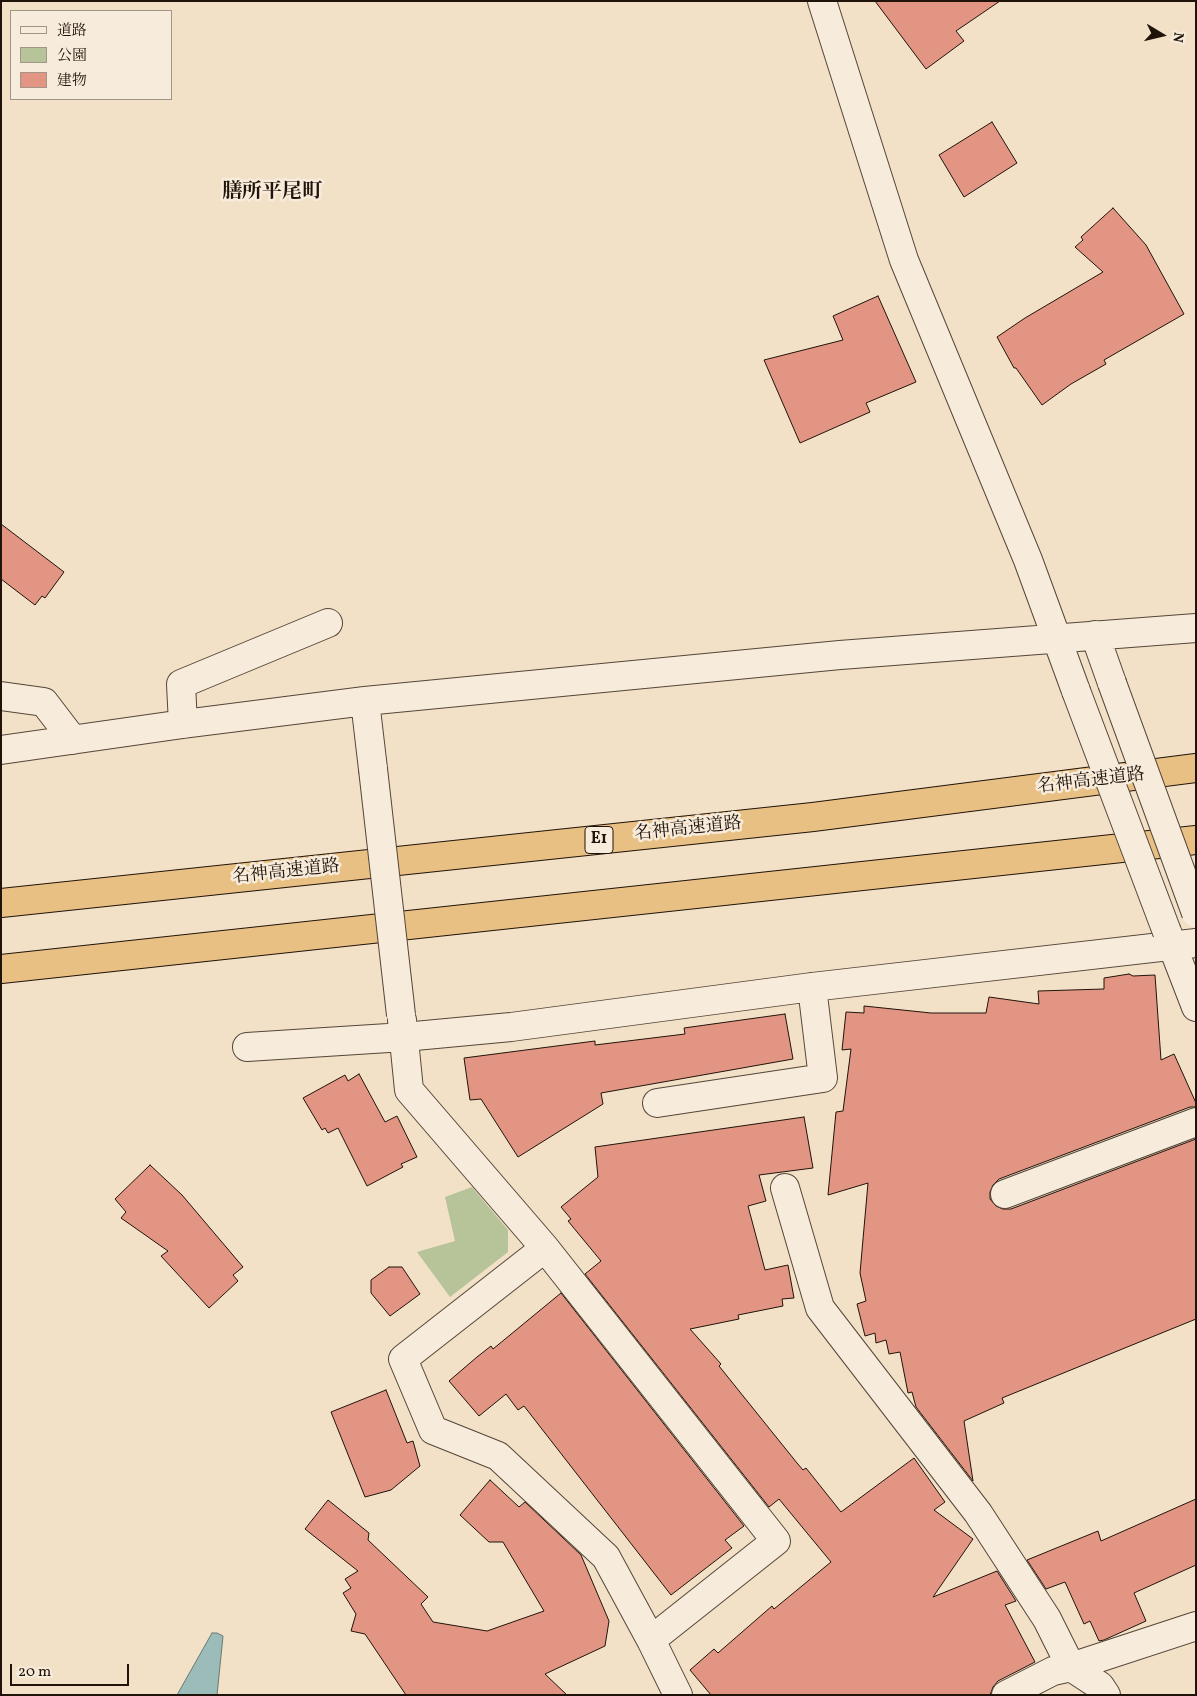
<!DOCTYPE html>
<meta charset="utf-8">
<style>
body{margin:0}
#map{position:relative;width:1197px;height:1696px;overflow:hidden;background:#f2e0c7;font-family:Vollkorn,"Noto Serif JP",serif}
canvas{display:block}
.frame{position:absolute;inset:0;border:2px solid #201309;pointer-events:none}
.legend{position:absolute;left:10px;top:10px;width:162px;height:90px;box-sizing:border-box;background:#f7ebdb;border:1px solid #a19587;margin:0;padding:6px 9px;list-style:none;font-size:15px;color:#201309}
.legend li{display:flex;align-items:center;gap:10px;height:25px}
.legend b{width:25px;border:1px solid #a19587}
.north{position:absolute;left:1137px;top:10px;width:50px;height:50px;-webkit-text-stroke:4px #f7ebdb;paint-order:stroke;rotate:99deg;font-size:14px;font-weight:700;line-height:20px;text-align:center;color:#201309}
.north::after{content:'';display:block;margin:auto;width:18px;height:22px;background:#201309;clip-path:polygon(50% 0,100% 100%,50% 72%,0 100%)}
.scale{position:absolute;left:10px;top:1664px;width:119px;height:22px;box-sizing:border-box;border:2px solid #201309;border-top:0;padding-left:6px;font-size:15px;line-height:18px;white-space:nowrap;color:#201309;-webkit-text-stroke:4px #f7ebdb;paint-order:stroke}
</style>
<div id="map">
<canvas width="1197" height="1696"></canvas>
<div class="frame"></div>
<ul class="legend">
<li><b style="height:6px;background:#f7ebdb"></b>道路</li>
<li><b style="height:14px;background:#b7c398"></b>公園</li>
<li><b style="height:14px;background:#e39584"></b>建物</li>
</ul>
<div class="north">N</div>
<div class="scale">20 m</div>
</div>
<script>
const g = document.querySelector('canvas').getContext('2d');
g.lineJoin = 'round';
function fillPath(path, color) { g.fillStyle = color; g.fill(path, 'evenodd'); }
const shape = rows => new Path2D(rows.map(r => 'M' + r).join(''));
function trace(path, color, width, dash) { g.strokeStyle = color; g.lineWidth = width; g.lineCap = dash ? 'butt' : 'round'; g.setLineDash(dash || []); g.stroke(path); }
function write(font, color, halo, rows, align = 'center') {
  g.font = font + ' Vollkorn,"Noto Serif JP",serif'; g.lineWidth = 5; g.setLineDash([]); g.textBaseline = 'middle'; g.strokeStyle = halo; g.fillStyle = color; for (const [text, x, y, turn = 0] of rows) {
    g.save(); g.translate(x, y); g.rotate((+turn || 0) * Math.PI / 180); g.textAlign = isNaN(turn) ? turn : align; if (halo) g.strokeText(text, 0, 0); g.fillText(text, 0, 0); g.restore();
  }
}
const green = shape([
 [472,1187,508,1230,508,1252,450,1297,417,1252,455,1241,445,1197]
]);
const water = shape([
 [212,1633,217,1633,223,1636,217,1695,177,1695,212,1633]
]);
const building = shape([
 [875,1,1000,1,956,31,964,41,926,69,875,1],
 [992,122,1017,163,964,197,939,155,992,122],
 [1113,208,1146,245,1184,314,1104,360,1106,364,1071,384,1042,405,1016,368,1014,368,997,337,1025,318,1103,272,1075,247,1083,240,1081,237,1113,208],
 [878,296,916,382,866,403,870,412,800,443,764,360,843,340,833,316,878,296],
 [1,524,64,572,45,598,42,596,35,605,1,579,1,524],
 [1129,974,1133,976,1155,975,1161,1060,1174,1054,1196,1103,1196,1107,1190,1107,999,1179,993,1185,990,1192,990,1199,996,1206,1003,1209,1011,1209,1196,1139,1196,1319,1002,1398,1004,1403,964,1421,973,1481,916,1407,912,1392,908,1393,900,1352,889,1354,886,1340,876,1343,875,1333,865,1336,857,1304,866,1301,860,1273,868,1183,828,1195,836,1112,843,1111,851,1049,842,1050,846,1012,864,1013,864,1006,931,1013,986,1013,989,997,1039,1004,1038,991,1104,989,1104,978,1129,974],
 [785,1014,793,1059,601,1093,603,1104,518,1157,481,1099,470,1100,464,1058,595,1041,595,1045,685,1034,684,1028,785,1014],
 [359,1074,385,1122,397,1116,417,1157,401,1164,403,1167,367,1186,338,1128,328,1133,325,1128,322,1130,303,1098,345,1075,348,1081,359,1074],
 [804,1117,813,1168,759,1175,766,1201,748,1206,765,1270,788,1265,794,1298,782,1299,783,1306,738,1315,739,1319,690,1329,721,1364,719,1366,797,1463,803,1470,806,1468,841,1512,914,1458,945,1502,934,1510,973,1539,933,1597,997,1571,1016,1601,1005,1605,1035,1662,998,1681,993,1687,990,1695,711,1695,690,1670,714,1649,718,1653,772,1606,774,1609,831,1562,779,1499,769,1507,585,1274,601,1261,568,1221,571,1219,561,1207,598,1177,595,1147,804,1117],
 [150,1165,182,1195,243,1267,233,1275,238,1281,209,1308,161,1256,168,1251,121,1218,126,1212,115,1199,150,1165],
 [389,1267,402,1267,420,1294,390,1316,371,1293,371,1280,389,1267],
 [561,1293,744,1526,725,1540,732,1548,671,1595,524,1406,518,1410,506,1394,479,1416,449,1381,477,1357,491,1346,493,1349,561,1293],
 [386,1390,407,1443,413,1441,420,1466,391,1490,365,1497,331,1412,386,1390],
 [490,1480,519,1507,525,1502,581,1555,609,1621,605,1646,545,1674,567,1695,406,1695,365,1634,351,1631,356,1614,343,1593,351,1588,345,1579,358,1571,305,1529,328,1500,369,1533,368,1540,428,1597,421,1604,433,1622,487,1631,544,1611,503,1542,489,1542,460,1515,490,1480],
 [1196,1499,1196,1565,1134,1593,1146,1621,1104,1640,1099,1641,1090,1621,1084,1624,1065,1582,1046,1589,1027,1560,1098,1531,1101,1541,1196,1499]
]);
const minor = shape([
 [822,1,904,260,1028,560,1076,691],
 [1095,635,1112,683],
 [1,696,44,702,73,740],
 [365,701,373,769],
 [183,724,181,684,328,623],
 [1,750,183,724,365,701,840,655,1196,628],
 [1167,932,1196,1007],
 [402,1020,409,1090,545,1248,776,1541,651,1640],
 [247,1047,404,1037,511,1027,812,987,1196,943],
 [657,1103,823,1078,812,987],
 [785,1188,820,1308,978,1513,1047,1619,1071,1667,1100,1686,1106,1695],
 [1005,1194,1196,1122],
 [545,1248,403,1359,433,1430,498,1456,606,1557,651,1640,678,1695],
 [1006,1695,1053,1671,1071,1667,1196,1626]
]);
const highway = shape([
 [1,903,813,817,1196,768],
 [1,969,1196,840]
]);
const minorBridge = shape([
 [1112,683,1196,913],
 [1076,691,1167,932],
 [373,769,401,1015]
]);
const shields = [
 [599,840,28]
];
const shieldNames = [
 ["E1",599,840]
];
const streetNames = [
 ["名神高速道路",1091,782,-7],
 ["名神高速道路",688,830,-6],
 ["名神高速道路",286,873,-6]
];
const quarterNames = [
 ["膳所平尾町",272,193]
];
fillPath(green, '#b7c398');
fillPath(water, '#9cbcb9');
trace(water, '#6a7873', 1);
fillPath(building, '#e39584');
trace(building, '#201309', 1);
trace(minor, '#544638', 30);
trace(highway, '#201309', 30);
trace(minor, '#f7ebdb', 28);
trace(highway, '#e9c084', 28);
trace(minorBridge, '#544638', 30, []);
trace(minorBridge, '#f7ebdb', 28);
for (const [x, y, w] of shields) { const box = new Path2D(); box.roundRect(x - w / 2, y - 13.5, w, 27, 4); g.fillStyle = '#f7ebdb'; g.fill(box); trace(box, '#201309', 1); }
write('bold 16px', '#201309', null, shieldNames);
write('18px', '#201309', '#f7ebdb', streetNames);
write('bold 20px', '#201309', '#f7ebdb', quarterNames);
</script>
